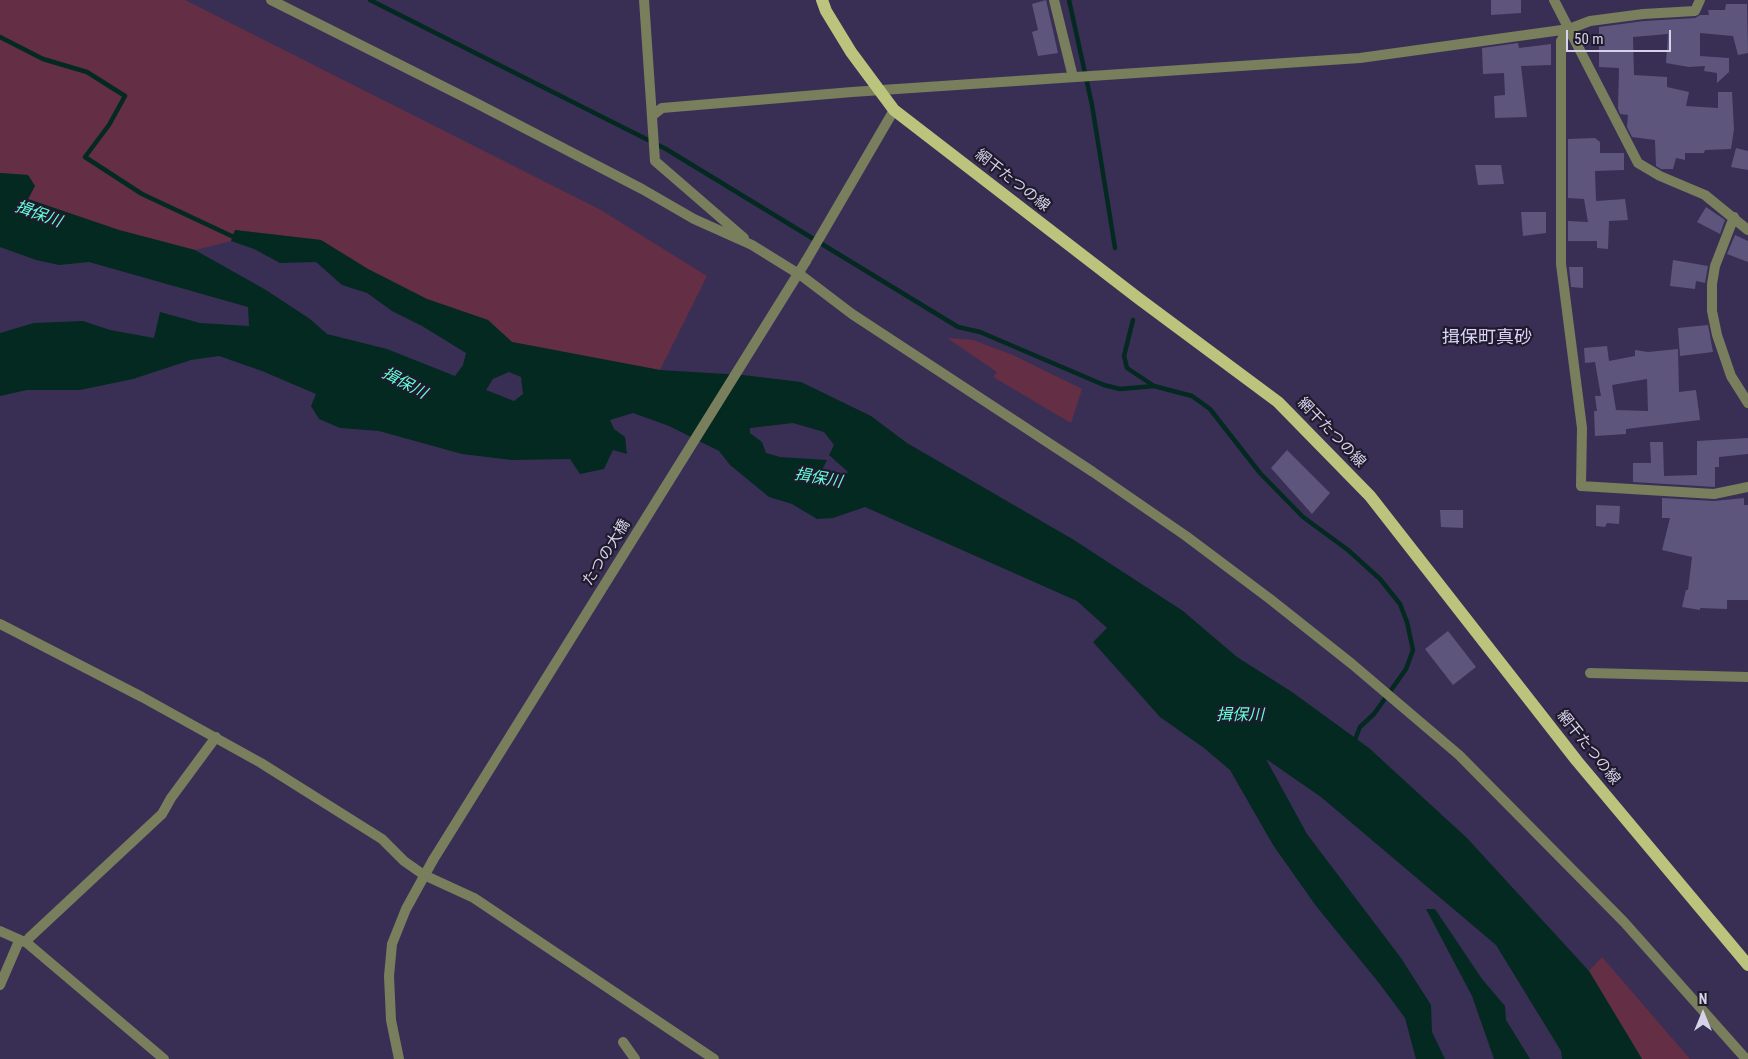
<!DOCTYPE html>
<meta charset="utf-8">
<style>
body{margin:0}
#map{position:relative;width:1748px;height:1059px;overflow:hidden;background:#392f55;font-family:"Roboto Condensed",sans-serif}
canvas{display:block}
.north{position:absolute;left:1678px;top:989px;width:50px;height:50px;-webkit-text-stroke:4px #1f1b2c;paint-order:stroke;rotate:0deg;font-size:14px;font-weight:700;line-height:20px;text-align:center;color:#d6d2e9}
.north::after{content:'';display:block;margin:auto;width:18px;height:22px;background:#d6d2e9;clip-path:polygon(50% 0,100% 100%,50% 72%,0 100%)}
.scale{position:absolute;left:1566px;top:30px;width:105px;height:22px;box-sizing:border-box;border:2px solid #d6d2e9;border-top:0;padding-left:6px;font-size:15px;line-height:18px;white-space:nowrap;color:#d6d2e9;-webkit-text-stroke:4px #1f1b2c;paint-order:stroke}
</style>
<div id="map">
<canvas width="1748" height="1059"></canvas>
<div class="north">N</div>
<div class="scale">50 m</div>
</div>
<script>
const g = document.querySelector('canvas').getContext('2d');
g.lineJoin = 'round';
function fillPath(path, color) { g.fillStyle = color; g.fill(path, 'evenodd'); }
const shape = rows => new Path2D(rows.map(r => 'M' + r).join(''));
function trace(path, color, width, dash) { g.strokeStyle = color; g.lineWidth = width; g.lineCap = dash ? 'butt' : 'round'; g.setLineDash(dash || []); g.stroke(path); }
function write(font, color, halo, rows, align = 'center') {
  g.font = font + ' "Roboto Condensed","Noto Sans JP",sans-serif'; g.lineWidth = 4.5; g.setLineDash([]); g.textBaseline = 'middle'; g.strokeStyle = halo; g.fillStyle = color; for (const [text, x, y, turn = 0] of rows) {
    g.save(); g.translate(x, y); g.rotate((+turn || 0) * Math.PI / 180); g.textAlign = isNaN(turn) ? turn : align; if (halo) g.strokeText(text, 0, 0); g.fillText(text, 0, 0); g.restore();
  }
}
const green = shape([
 [0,0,185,0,599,209,707,276,660,370,512,342,488,320,427,299,368,269,321,240,235,230,231,241,195,250,119,230,28,199,35,186,28,175,0,173],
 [947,338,973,340,1013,355,1082,389,1071,423,993,377,997,372],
 [1602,957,1690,1059,1642,1059,1589,971]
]);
const water = shape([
 [0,173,28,175,35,186,28,199,119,230,195,250,266,290,310,319,327,334,387,349,455,376,463,365,466,353,422,326,392,311,367,293,342,285,316,262,280,263,254,249,231,241,235,230,321,240,368,269,427,299,488,320,512,342,660,370,743,375,801,382,871,416,907,443,1074,540,1183,611,1237,657,1292,692,1369,748,1467,838,1589,971,1642,1059,1562,1059,1561,1051,1496,945,1321,797,1266,759,1307,834,1401,958,1431,1005,1432,1032,1445,1059,1416,1059,1405,1018,1379,983,1316,906,1273,845,1230,770,1204,748,1160,717,1093,642,1107,628,1077,601,865,507,833,518,817,519,792,504,769,497,730,465,719,451,669,426,633,413,610,420,614,429,625,437,627,454,613,450,604,469,580,474,570,459,512,460,462,454,379,431,340,428,319,419,311,406,316,394,262,371,219,356,191,360,133,379,80,390,27,390,0,396,0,333,34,323,83,321,110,330,154,338,160,312,200,323,249,326,248,307,89,262,59,265,36,260,0,247],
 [509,372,521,377,523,394,514,401,486,390,493,379],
 [793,423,824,432,834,445,829,455,848,472,840,479,821,472,827,460,780,457,766,453,762,442,750,433,750,428],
 [1426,909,1435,909,1482,979,1505,1006,1506,1020,1530,1059,1494,1059,1472,996]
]);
const stream = shape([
 [370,0,666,149,958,327,980,332,1104,385,1120,389,1154,386],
 [1069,0,1092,105,1115,248],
 [0,37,43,59,87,72,125,96,109,125,85,157,142,194,238,239],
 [1133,320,1124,356,1127,368,1154,386,1192,396,1210,409,1260,473,1303,517,1348,550,1380,579,1400,604,1407,622,1413,650,1406,669,1374,714,1360,727,1354,742]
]);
const building = shape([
 [1046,0,1058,53,1038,56,1032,32,1038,30,1032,4],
 [1491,0,1521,0,1521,13,1491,15],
 [1726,4,1747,4,1748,53,1738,55,1733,36,1700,33,1700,56,1729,58,1729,72,1717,83,1717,73,1704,71,1705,66,1689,67,1666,63,1668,34,1633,37,1634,75,1667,77,1667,87,1689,92,1686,106,1718,108,1718,92,1732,92,1734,129,1731,149,1705,150,1704,153,1685,153,1685,160,1676,158,1673,169,1661,169,1656,166,1655,140,1632,137,1627,127,1628,115,1620,114,1618,108,1619,68,1599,67,1599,27,1644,21,1695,18,1700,15,1709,15,1708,10,1725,10],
 [1518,43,1519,48,1551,44,1551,65,1521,66,1527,117,1495,118,1494,96,1505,95,1504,73,1483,74,1482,48],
 [1595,138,1600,142,1600,153,1624,153,1624,170,1595,171,1596,201,1625,199,1628,220,1609,221,1608,249,1597,248,1597,241,1568,241,1568,221,1588,222,1584,199,1568,198,1568,139],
 [1736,148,1748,151,1748,170,1731,167],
 [1475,165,1501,165,1504,184,1478,185],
 [1706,207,1725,220,1720,234,1697,222],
 [1521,212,1546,212,1546,233,1523,236],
 [1735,235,1748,241,1748,262,1727,254],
 [1673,260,1708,266,1705,283,1696,281,1695,289,1670,286],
 [1569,267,1583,267,1583,288,1571,287],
 [1708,325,1713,352,1680,356,1678,328],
 [1607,346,1609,361,1635,356,1635,350,1648,352,1678,349,1679,392,1696,390,1700,420,1626,429,1626,434,1595,436,1594,411,1597,411,1595,396,1601,396,1595,362,1585,363,1584,348],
 [1647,379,1648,411,1616,410,1612,385],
 [1748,438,1748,454,1719,457,1719,467,1715,467,1715,487,1633,482,1633,463,1651,463,1650,442,1663,442,1664,476,1697,475,1697,441],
 [1287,450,1330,493,1312,514,1271,468],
 [1662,498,1714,501,1744,498,1744,505,1748,505,1748,600,1727,600,1727,609,1700,608,1700,610,1682,607,1686,590,1688,590,1692,557,1662,550,1670,518,1662,518],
 [1596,505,1620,506,1619,524,1607,523,1605,527,1596,526],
 [1440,510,1463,510,1463,528,1441,527],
 [1448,631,1476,667,1453,685,1425,649]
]);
const minor = shape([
 [271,0,476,103,642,189,694,219,752,245,802,276,852,314,1093,472,1186,536,1270,599,1352,664,1459,755,1624,922,1746,1059],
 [644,0,655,161,744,238],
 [1054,0,1073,77],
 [1554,0,1638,163,1660,176,1705,195,1748,230],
 [1569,29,1561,41,1561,264,1582,428,1581,486,1714,494,1748,487],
 [653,115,662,108,852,92,1360,58,1569,29,1590,21,1643,14,1695,11,1700,0],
 [1734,217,1715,266,1712,284,1712,311,1717,335,1731,376,1748,403],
 [0,624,142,697,261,763,382,839,404,861,424,875,474,898,714,1059],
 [1590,673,1748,677],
 [0,931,27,943,164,1059],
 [27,943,29,938,162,814,171,798,216,737],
 [0,985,19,941],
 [623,1042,635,1059]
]);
const tertiary = shape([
 [806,261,894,110],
 [399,1059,391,1020,389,976,392,944,406,909,433,860]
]);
const primary = shape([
 [822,0,826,11,851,52,894,110,1138,298,1278,402,1370,496,1577,761,1748,965]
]);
const tertiaryBridge = shape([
 [433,860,806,261]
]);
const streetNames = [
 ["網干たつの線",1012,181,38],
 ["網干たつの線",1331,433,46],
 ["たつの大橋",607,553,-58],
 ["網干たつの線",1588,748,51]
];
const waterNames = [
 ["揖保川",38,215,20],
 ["揖保川",404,384,28],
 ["揖保川",818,479,10],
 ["揖保川",1240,716]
];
const quarterNames = [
 ["揖保町真砂",1487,338]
];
fillPath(green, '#642e45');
fillPath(water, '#042921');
trace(stream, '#042921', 4.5);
fillPath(building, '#5e557d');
trace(minor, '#797e5c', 10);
trace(tertiary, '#797e5c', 10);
trace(primary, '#bbc47d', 12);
trace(tertiaryBridge, '#797e5c', 10);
write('15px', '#d6d2e9', '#1f1b2c', streetNames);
write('italic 16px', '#64feda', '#1f1b2c', waterNames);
write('18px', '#dbd3f9', '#1f1b2c', quarterNames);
</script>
